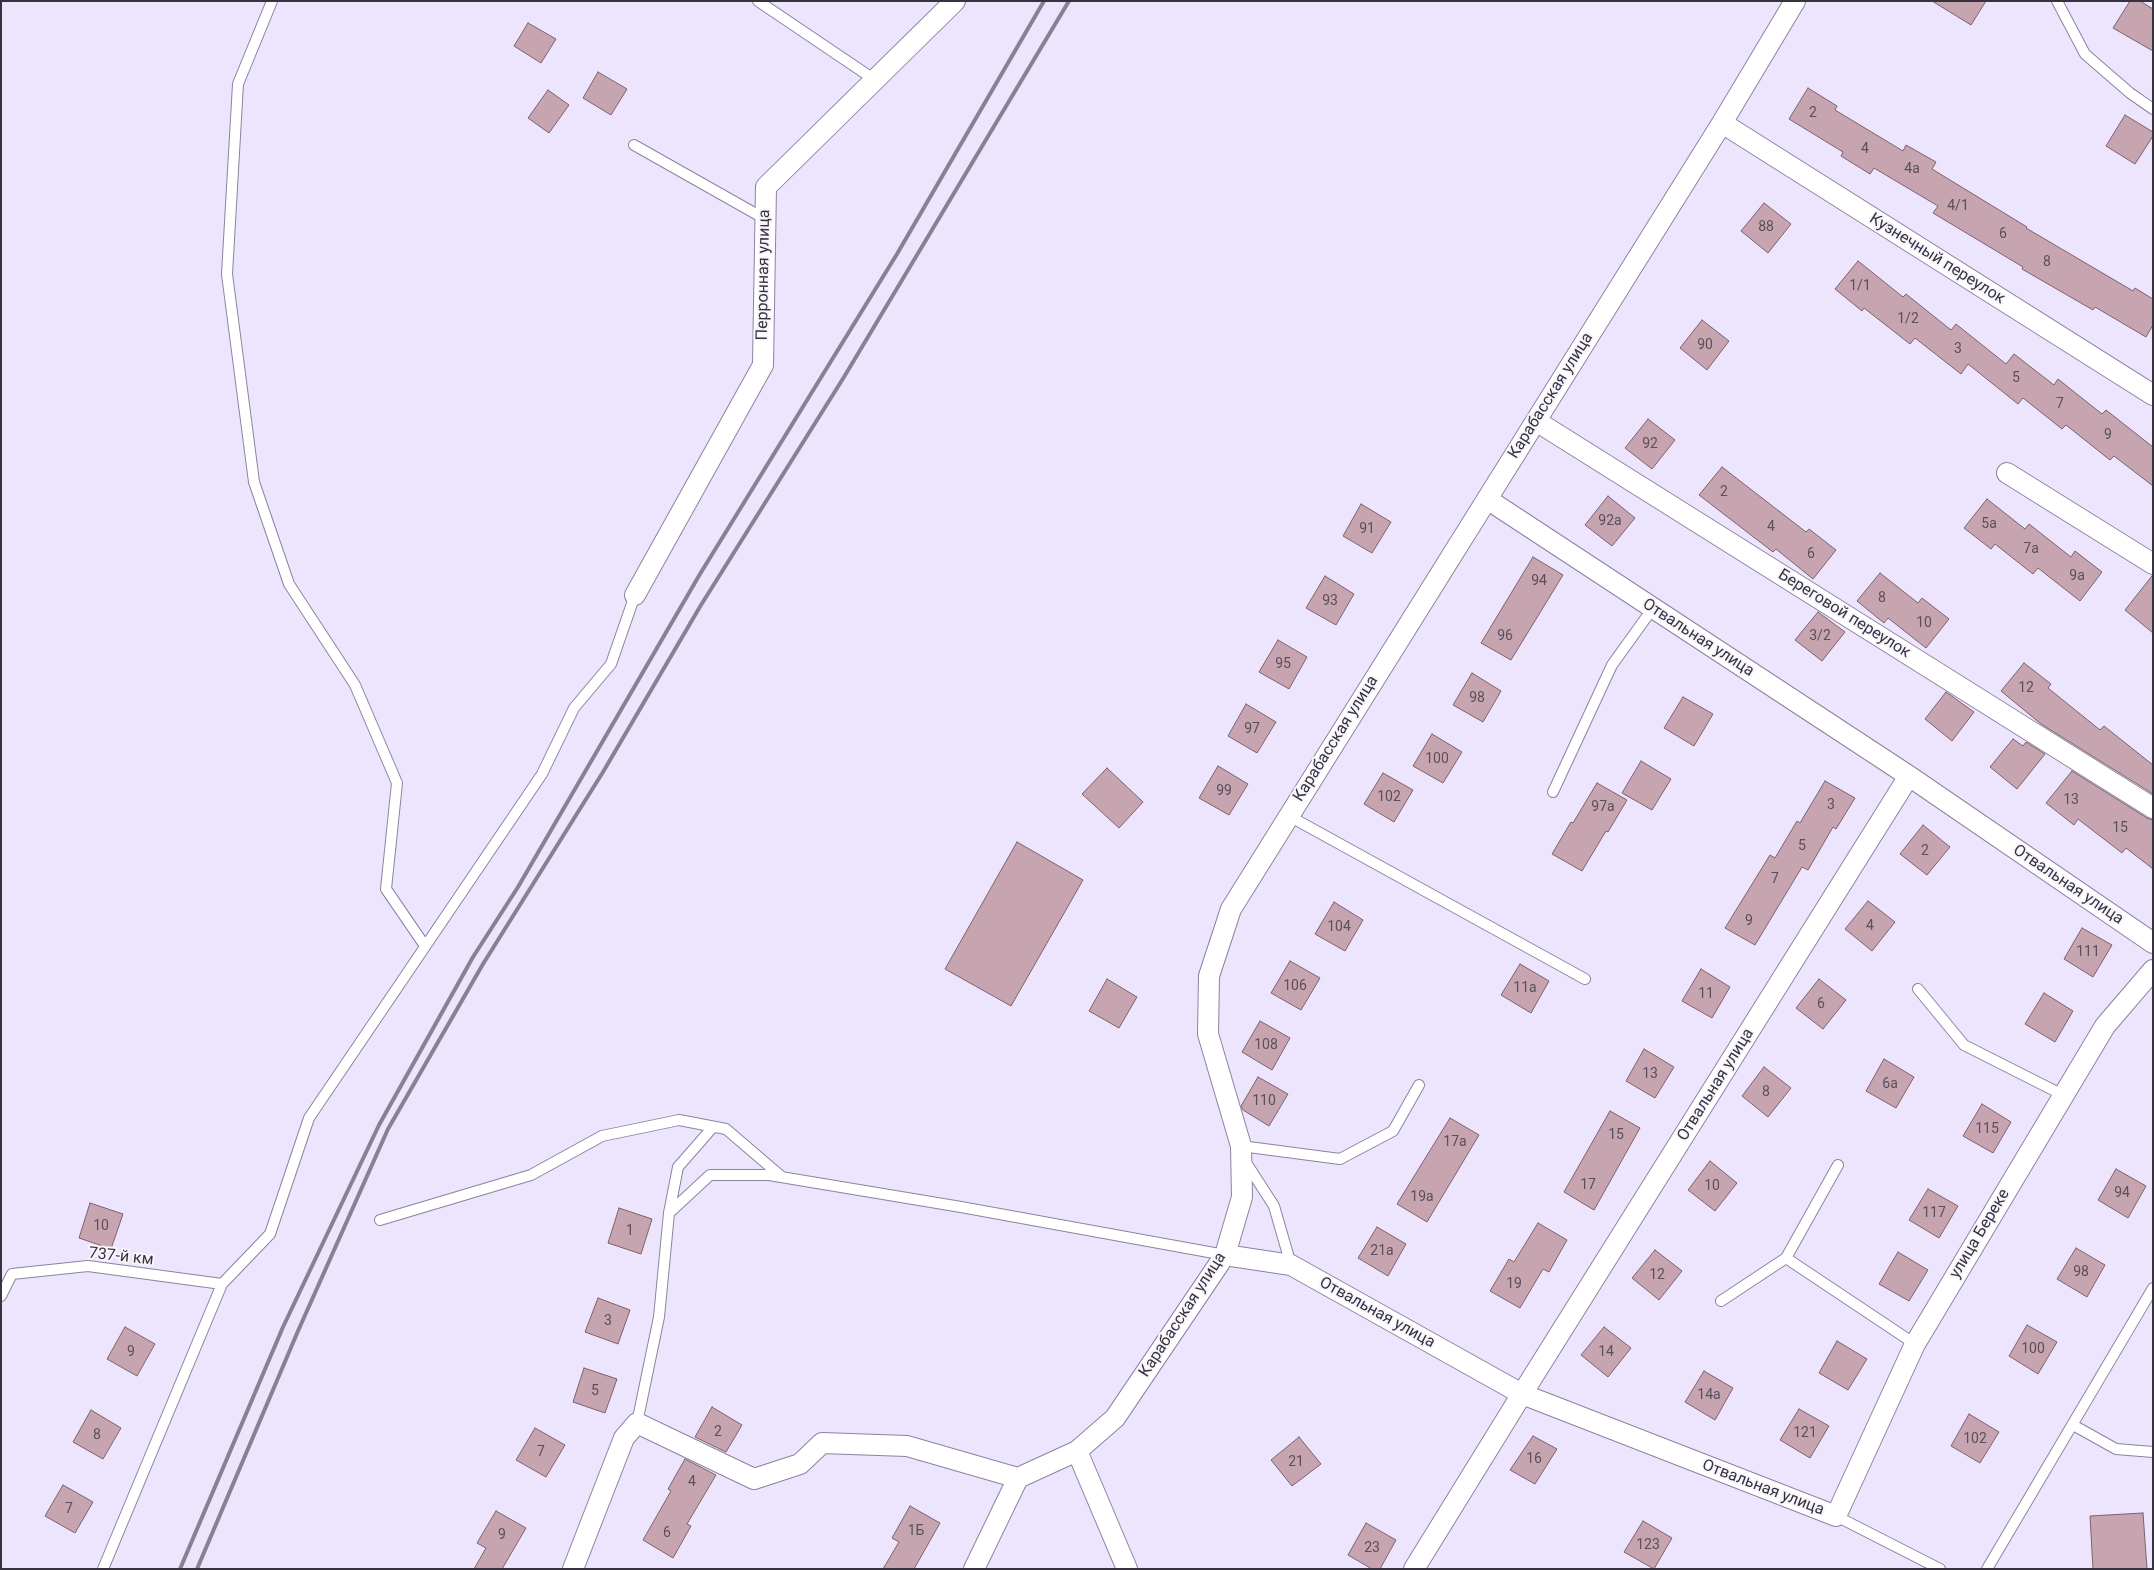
<!DOCTYPE html>
<meta charset="utf-8">
<style>
body{margin:0}
#map{position:relative;width:2154px;height:1570px;overflow:hidden;background:#ede5fe;font-family:Roboto,sans-serif}
canvas{display:block}
.frame{position:absolute;inset:0;border:2px solid #36323e;pointer-events:none}
</style>
<div id="map">
<canvas width="2154" height="1570"></canvas>
<div class="frame"></div>
</div>
<script>
const g = document.querySelector('canvas').getContext('2d');
g.lineJoin = 'round';
function fillPath(path, color) { g.fillStyle = color; g.fill(path, 'evenodd'); }
const shape = rows => new Path2D(rows.map(r => 'M' + r).join(''));
function trace(path, color, width, dash) { g.strokeStyle = color; g.lineWidth = width; g.lineCap = dash ? 'butt' : 'round'; g.setLineDash(dash || []); g.stroke(path); }
function write(font, color, halo, rows, align = 'center') {
  g.font = font + ' Roboto,sans-serif'; g.lineWidth = 4; g.setLineDash([]); g.textBaseline = 'middle'; g.strokeStyle = halo; g.fillStyle = color; for (const [text, x, y, turn = 0] of rows) {
    g.save(); g.translate(x, y); g.rotate((+turn || 0) * Math.PI / 180); g.textAlign = isNaN(turn) ? turn : align; if (halo) g.strokeText(text, 0, 0); g.fillText(text, 0, 0); g.restore();
  }
}
const building = shape([
 [1932,1,1986,1,1971,25,1932,1],
 [2130,1,2140,1,2153,9,2153,51,2113,28,2130,1],
 [528,23,556,39,541,63,514,46,528,23],
 [598,72,627,89,611,115,583,98,598,72],
 [1808,88,1837,106,1835,110,1903,151,1906,145,1936,162,1932,169,2027,227,2026,228,2133,291,2135,288,2153,299,2153,325,2146,337,2095,307,2093,310,2022,269,2023,267,1933,213,1938,206,1874,168,1870,174,1841,156,1843,152,1789,119,1808,88],
 [548,90,569,105,549,133,528,118,548,90],
 [2125,115,2153,132,2153,136,2135,164,2106,146,2125,115],
 [1764,203,1791,224,1768,253,1741,231,1764,203],
 [1858,261,1903,297,1906,294,1951,330,1956,324,2006,364,2014,354,2054,385,2058,379,2102,414,2106,410,2153,447,2153,486,2114,456,2110,460,2066,425,2062,429,2023,398,2018,404,1968,364,1961,374,1915,338,1910,344,1864,308,1862,311,1835,289,1858,261],
 [1702,320,1729,341,1707,370,1680,348,1702,320],
 [1648,419,1675,440,1652,469,1625,448,1648,419],
 [1722,467,1806,532,1809,529,1836,550,1813,579,1776,549,1773,552,1699,495,1722,467],
 [1608,496,1635,518,1612,546,1585,525,1608,496],
 [1987,499,2025,529,2029,524,2071,557,2075,551,2102,572,2080,601,2038,568,2033,574,1995,544,1991,549,1964,528,1987,499],
 [1361,504,1391,522,1372,553,1343,536,1361,504],
 [1533,557,1563,575,1511,660,1481,643,1533,557],
 [1880,573,1918,603,1922,598,1949,619,1926,648,1888,618,1884,623,1857,601,1880,573],
 [1325,576,1354,594,1336,625,1306,608,1325,576],
 [2152,576,2153,576,2153,633,2125,610,2152,576],
 [1818,612,1845,632,1822,661,1795,640,1818,612],
 [1278,640,1307,657,1289,689,1259,672,1278,640],
 [2024,663,2051,684,2048,688,2100,730,2104,726,2153,765,2153,794,2041,724,2001,691,2024,663],
 [1472,673,1501,691,1483,722,1453,705,1472,673],
 [1946,692,1974,712,1952,741,1925,719,1946,692],
 [1683,697,1713,714,1694,746,1664,728,1683,697],
 [1246,704,1276,722,1257,753,1228,736,1246,704],
 [1432,734,1462,752,1443,783,1413,766,1432,734],
 [2013,739,2023,746,2026,742,2045,754,2017,789,1990,767,2013,739],
 [1641,761,1671,779,1652,810,1622,793,1641,761],
 [1218,766,1248,784,1229,815,1199,798,1218,766],
 [1107,768,1143,802,1119,828,1082,794,1107,768],
 [2072,771,2147,818,2153,820,2153,869,2126,848,2122,853,2078,819,2074,825,2046,803,2072,771],
 [1383,773,1413,790,1394,822,1364,804,1383,773],
 [1825,781,1855,798,1836,829,1833,827,1808,870,1802,867,1755,945,1725,928,1770,855,1775,858,1797,821,1800,823,1825,781],
 [1597,783,1627,800,1608,832,1606,831,1582,871,1552,854,1571,822,1573,823,1597,783],
 [1923,825,1950,847,1927,875,1900,854,1923,825],
 [1017,842,1083,880,1011,1006,945,969,1017,842],
 [1868,901,1895,922,1872,951,1845,929,1868,901],
 [1334,902,1363,920,1345,951,1315,934,1334,902],
 [2082,928,2112,945,2093,977,2064,959,2082,928],
 [1290,961,1320,978,1301,1010,1271,993,1290,961],
 [1520,964,1549,981,1531,1013,1501,995,1520,964],
 [1701,969,1730,987,1712,1018,1682,1001,1701,969],
 [1107,979,1137,997,1119,1028,1089,1011,1107,979],
 [1819,979,1846,1000,1823,1029,1796,1008,1819,979],
 [2044,993,2073,1011,2055,1042,2025,1024,2044,993],
 [1260,1021,1290,1038,1272,1070,1242,1052,1260,1021],
 [1644,1049,1674,1067,1655,1098,1626,1081,1644,1049],
 [1884,1059,1914,1077,1896,1108,1866,1091,1884,1059],
 [1764,1067,1791,1088,1768,1117,1742,1096,1764,1067],
 [1258,1077,1288,1094,1269,1126,1243,1110,1241,1106,1258,1077],
 [1982,1104,2011,1122,1993,1153,1963,1136,1982,1104],
 [1610,1111,1640,1128,1594,1210,1564,1192,1610,1111],
 [1450,1118,1479,1135,1427,1222,1397,1204,1450,1118],
 [1710,1161,1737,1183,1715,1211,1688,1190,1710,1161],
 [2116,1169,2146,1186,2128,1218,2098,1200,2116,1169],
 [1928,1189,1958,1206,1939,1238,1909,1220,1928,1189],
 [90,1203,123,1214,111,1249,79,1238,90,1203],
 [619,1208,652,1219,641,1254,608,1243,619,1208],
 [1538,1223,1567,1240,1549,1272,1543,1269,1520,1308,1490,1291,1509,1259,1514,1262,1538,1223],
 [1377,1227,1406,1244,1388,1276,1358,1258,1377,1227],
 [2076,1248,2105,1265,2087,1297,2057,1279,2076,1248],
 [1655,1250,1682,1271,1659,1300,1632,1278,1655,1250],
 [1898,1252,1928,1270,1909,1301,1879,1284,1898,1252],
 [598,1298,630,1310,618,1344,585,1332,598,1298],
 [2027,1325,2057,1342,2038,1374,2009,1356,2027,1325],
 [125,1327,155,1344,137,1376,107,1359,125,1327],
 [1604,1327,1631,1348,1608,1377,1581,1355,1604,1327],
 [1837,1341,1867,1359,1848,1390,1819,1373,1837,1341],
 [584,1368,617,1379,605,1413,573,1402,584,1368],
 [1704,1371,1733,1388,1715,1420,1685,1402,1704,1371],
 [712,1407,742,1425,726,1452,695,1437,712,1407],
 [1799,1409,1829,1426,1810,1458,1780,1440,1799,1409],
 [91,1410,121,1428,103,1459,73,1442,91,1410],
 [1969,1414,1999,1432,1980,1463,1951,1446,1969,1414],
 [535,1428,565,1445,546,1477,516,1460,535,1428],
 [1533,1436,1557,1449,1535,1484,1510,1470,1533,1436],
 [1299,1437,1321,1464,1292,1486,1271,1460,1299,1437],
 [685,1459,716,1475,687,1524,691,1526,673,1558,643,1540,671,1491,668,1489,685,1459],
 [63,1485,93,1502,75,1533,45,1516,63,1485],
 [910,1506,940,1523,914,1569,883,1569,899,1542,892,1538,910,1506],
 [496,1511,526,1528,502,1569,474,1569,486,1548,477,1543,496,1511],
 [2143,1513,2147,1569,2093,1569,2090,1516,2143,1513],
 [1643,1521,1672,1538,1654,1569,1624,1552,1643,1521],
 [1366,1523,1396,1540,1380,1569,1372,1569,1348,1555,1366,1523]
]);
const lane = shape([
 [272,1,238,84,227,274,254,482,289,584,355,685,397,783,386,889,425,946],
 [758,1,875,80],
 [2057,1,2085,54,2130,93,2153,109],
 [634,145,765,219],
 [1553,792,1612,665,1653,608],
 [1289,816,1585,979],
 [1918,989,1964,1045,2063,1095],
 [1241,1146,1340,1159,1393,1131,1419,1085],
 [1245,1161,1274,1206,1291,1265],
 [669,1213,678,1167,713,1127],
 [380,1220,531,1175,602,1136,679,1120,726,1129,782,1177],
 [1786,1258,1915,1344],
 [1,1296,12,1274,88,1266,222,1284],
 [1721,1301,1786,1258,1838,1165],
 [637,1423,659,1317,669,1213,710,1175,769,1175,961,1207,1225,1255],
 [2073,1425,2116,1449,2153,1452],
 [1836,1516,1940,1569],
 [103,1569,222,1284,270,1234,309,1118,542,774,574,708,611,664,635,595],
 [1987,1569,2153,1288]
]);
const street = shape([
 [1722,123,2153,395],
 [1536,421,2153,808],
 [2007,473,2153,564],
 [1487,499,1909,776,2153,943],
 [635,595,763,365,766,187,955,1],
 [1909,776,1522,1394,1836,1516,1915,1344,2105,1026,2153,970],
 [1225,1255,1291,1265,1522,1394,1414,1569],
 [1077,1451,1127,1569],
 [1018,1478,1077,1451,1115,1418,1225,1255,1242,1197,1241,1146,1208,1034,1209,976,1231,909,1722,123,1795,1],
 [573,1569,624,1438,637,1423,754,1479,800,1464,822,1443,907,1446,1018,1478],
 [974,1569,1018,1478]
]);
const rail = shape([
 [180,1569,283,1327,379,1125,473,957,518,887,700,574,897,254,1044,1],
 [197,1569,298,1331,388,1129,483,964,603,772,701,605,844,377,1069,1]
]);
const numberNames = [
 ["2",1813,113],
 ["4",1865,149],
 ["4а",1912,169],
 ["4/1",1958,206],
 ["88",1766,227],
 ["6",2003,234],
 ["8",2047,262],
 ["1/1",1860,286],
 ["1/2",1908,319],
 ["90",1705,345],
 ["3",1958,349],
 ["5",2016,378],
 ["7",2060,404],
 ["9",2108,435],
 ["92",1650,444],
 ["2",1724,492],
 ["92а",1610,521],
 ["5а",1989,524],
 ["4",1771,527],
 ["91",1367,529],
 ["7а",2031,549],
 ["6",1811,554],
 ["9а",2077,576],
 ["94",1539,581],
 ["8",1882,598],
 ["93",1330,601],
 ["10",1924,623],
 ["96",1505,636],
 ["3/2",1820,636],
 ["95",1283,664],
 ["12",2026,688],
 ["98",1477,698],
 ["97",1252,729],
 ["100",1437,759],
 ["99",1224,791],
 ["102",1389,797],
 ["13",2071,800],
 ["3",1831,805],
 ["97а",1603,807],
 ["15",2120,828],
 ["5",1802,846],
 ["2",1925,851],
 ["7",1775,879],
 ["9",1749,921],
 ["4",1870,926],
 ["104",1339,927],
 ["111",2088,952],
 ["106",1295,986],
 ["11а",1525,988],
 ["11",1706,994],
 ["6",1821,1004],
 ["108",1266,1045],
 ["13",1650,1074],
 ["6а",1890,1084],
 ["8",1766,1092],
 ["110",1264,1101],
 ["115",1987,1129],
 ["15",1616,1135],
 ["17а",1455,1142],
 ["17",1588,1185],
 ["10",1712,1186],
 ["94",2122,1193],
 ["19а",1422,1197],
 ["117",1934,1213],
 ["10",101,1226],
 ["1",630,1231],
 ["21а",1382,1251],
 ["98",2081,1272],
 ["12",1657,1275],
 ["19",1514,1284],
 ["3",608,1321],
 ["100",2033,1349],
 ["9",131,1352],
 ["14",1606,1352],
 ["5",595,1391],
 ["14а",1709,1395],
 ["2",718,1432],
 ["121",1805,1433],
 ["8",97,1435],
 ["102",1975,1439],
 ["7",541,1452],
 ["16",1534,1459],
 ["21",1296,1462],
 ["4",692,1482],
 ["7",69,1509],
 ["1Б",916,1531],
 ["6",667,1533],
 ["9",502,1535],
 ["123",1648,1545],
 ["23",1372,1548]
];
const streetNames = [
 ["Кузнечный переулок",1937,259,32],
 ["Перронная улица",764,275,-89],
 ["Карабасская улица",1551,396,-58],
 ["Береговой переулок",1844,614,32],
 ["Отвальная улица",1698,638,33],
 ["Карабасская улица",1336,739,-58],
 ["Отвальная улица",2068,885,34],
 ["Отвальная улица",1716,1085,-58],
 ["улица Береке",1980,1234,-59],
 ["737-й км",121,1257,6],
 ["Отвальная улица",1377,1313,29],
 ["Карабасская улица",1183,1315,-57],
 ["Отвальная улица",1763,1488,21]
];
fillPath(building, '#c6a5b0');
trace(building, '#7e606b', 1);
trace(lane, '#8c839e', 12);
trace(street, '#8c839e', 22);
trace(lane, '#fff', 10);
trace(street, '#fff', 20);
trace(rail, '#878293', 4);
write('14px', '#5a4f5a', null, numberNames);
write('16px', '#36323e', '#f8f6fc', streetNames);
</script>
